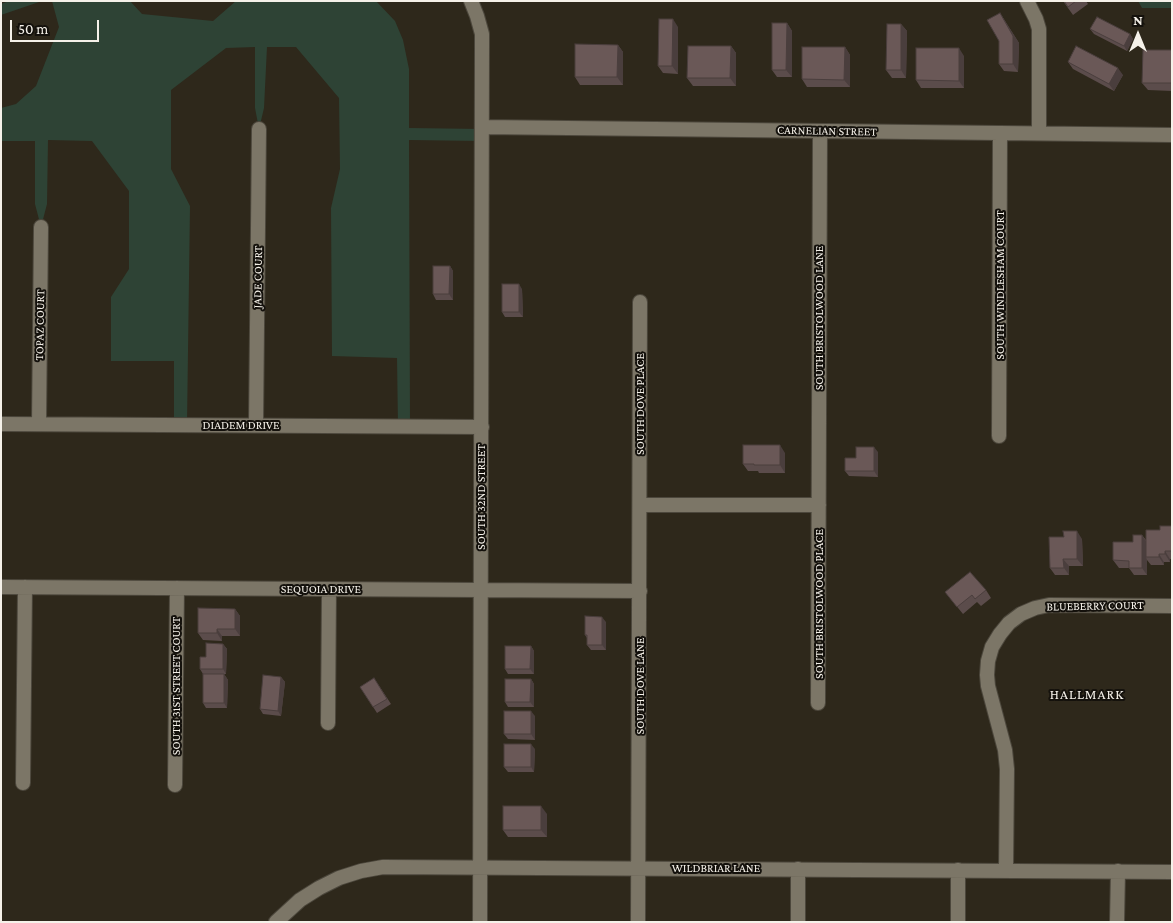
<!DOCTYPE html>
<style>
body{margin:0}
#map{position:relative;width:1173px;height:923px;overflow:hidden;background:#2e281b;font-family:"Crimson Pro",serif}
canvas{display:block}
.frame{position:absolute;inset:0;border:2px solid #f5f1e9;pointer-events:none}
.north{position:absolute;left:1113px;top:10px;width:50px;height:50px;-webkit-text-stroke:4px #14110c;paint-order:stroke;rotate:0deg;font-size:14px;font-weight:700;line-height:20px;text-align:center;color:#f5f1e9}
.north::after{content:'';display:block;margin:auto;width:18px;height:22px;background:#f5f1e9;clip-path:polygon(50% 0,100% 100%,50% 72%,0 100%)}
.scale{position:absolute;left:10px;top:20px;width:89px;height:22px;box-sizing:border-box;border:2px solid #f5f1e9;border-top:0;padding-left:6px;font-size:15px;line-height:18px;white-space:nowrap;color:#f5f1e9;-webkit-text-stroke:4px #14110c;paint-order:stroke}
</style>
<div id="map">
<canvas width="1173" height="923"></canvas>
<div class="frame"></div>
<div class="north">N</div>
<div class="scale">50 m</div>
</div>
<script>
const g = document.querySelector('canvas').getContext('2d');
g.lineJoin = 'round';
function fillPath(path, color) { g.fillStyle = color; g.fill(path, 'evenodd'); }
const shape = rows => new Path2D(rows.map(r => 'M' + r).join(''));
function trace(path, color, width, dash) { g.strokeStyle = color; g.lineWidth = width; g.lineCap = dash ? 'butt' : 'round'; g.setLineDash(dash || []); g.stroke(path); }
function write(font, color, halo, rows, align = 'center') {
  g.font = font + ' "Crimson Pro",serif'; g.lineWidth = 4; g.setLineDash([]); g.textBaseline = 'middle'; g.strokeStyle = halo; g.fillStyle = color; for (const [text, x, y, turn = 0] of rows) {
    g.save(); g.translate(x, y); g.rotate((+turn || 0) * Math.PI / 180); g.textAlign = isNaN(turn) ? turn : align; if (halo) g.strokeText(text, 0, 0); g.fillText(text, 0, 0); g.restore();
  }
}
const green = shape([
 [9,1,42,1,1,15,1,4],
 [52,1,130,1,142,14,213,21,236,1,376,1,395,21,403,40,409,69,409,128,482,129,482,141,409,140,410,426,398,426,397,358,332,356,331,208,340,169,339,98,296,47,267,47,264,108,259,129,255,108,255,47,226,48,171,90,171,169,190,206,187,424,174,424,174,361,111,361,111,297,129,269,129,191,92,141,48,140,47,204,41,227,35,204,35,141,1,141,1,108,16,104,36,86,59,27],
 [1138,1,1172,1,1172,8,1142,8]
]);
const minor = shape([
 [471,1,477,16,482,34,482,46,480,922],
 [1027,1,1036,19,1039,29,1039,133],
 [482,127,1172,135],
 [1,424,482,427],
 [39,424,41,227],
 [256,425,259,129],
 [999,436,1000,133],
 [640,505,819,505],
 [1,587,640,591],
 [818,703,820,131],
 [328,723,329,589],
 [23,783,25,587],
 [175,785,177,588],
 [1006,871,1007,769,1005,750,988,686,987,675,988,661,992,647,1000,634,1009,623,1021,614,1035,608,1049,605,1172,606],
 [276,922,300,900,319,888,339,878,361,871,383,867,1172,872],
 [638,922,640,302],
 [798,922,798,869],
 [958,922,958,870],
 [1117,922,1118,871]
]);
const wall = shape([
 [1063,1,1086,1,1088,4,1073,15],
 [1000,13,1019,43,1018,72,1004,71,999,64],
 [787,23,792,31,792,77,777,77,772,70],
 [901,24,907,31,906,78,892,78,886,70],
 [678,27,678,74,663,73,658,66],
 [1090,29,1130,34,1133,39,1127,51,1094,34],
 [618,45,623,52,623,85,580,85,575,77],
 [731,46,736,53,736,86,693,86,687,78],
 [845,47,850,55,850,87,807,87,802,79],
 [1172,50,1172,91,1148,90,1142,83],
 [964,56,964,88,921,88,916,80],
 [1068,62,1123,75,1114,91,1073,69],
 [450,266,453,271,453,300,436,300,433,294],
 [522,289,523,317,505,317,502,312],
 [878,452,878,477,849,476,845,471,856,458],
 [785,453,785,473,759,473,758,471,748,471,743,464],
 [1172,526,1172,559,1170,559,1170,562,1164,562,1164,565,1151,565,1147,560,1147,575,1134,575,1129,568,1119,568,1113,560,1142,535,1146,540,1160,530],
 [1082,539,1083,566,1069,566,1069,575,1055,575,1050,568],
 [986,590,991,598,981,606,977,602,963,614,945,592],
 [235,609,240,616,240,636,222,636,222,641,203,640,198,633],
 [606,622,606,650,591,650,587,645,587,638,585,635],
 [223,644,227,649,226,674,203,674,200,669,206,657],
 [531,646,534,651,534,674,508,674,505,669],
 [224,674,228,680,227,708,206,708,203,703],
 [281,677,285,682,281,716,263,714,260,709],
 [374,678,391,704,377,713,360,687],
 [531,679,534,684,534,707,508,707,505,702],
 [535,716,535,740,508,739,504,734],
 [535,749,534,772,508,772,504,767],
 [547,814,547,837,508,837,503,830]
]);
const shadedWall = shape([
 [1000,13,1019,43,1018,72,1013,64],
 [673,19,678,27,678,74,672,66],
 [787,23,792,31,792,77,786,70],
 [901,24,907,31,906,78,901,70],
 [1130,34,1133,39,1127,51,1124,46],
 [618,45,623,52,623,85,617,77],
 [731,46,736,53,736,86,730,78],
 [845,47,850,55,850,87,844,80],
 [959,48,964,56,964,88,959,81],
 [1118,68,1123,75,1114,91,1109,84],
 [450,266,453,271,453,300,449,294],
 [519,284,522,289,523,317,519,312],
 [780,445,785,453,785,473,780,465],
 [874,447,878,452,878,477,874,471],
 [1077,531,1082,539,1083,566,1077,559],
 [1142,535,1147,543,1146,557,1147,560,1147,575,1142,568],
 [1165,551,1170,559,1170,562,1165,554],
 [1159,554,1164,562,1164,565,1159,557],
 [1063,559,1069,566,1069,575,1064,568],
 [235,609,240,616,240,636,235,629],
 [602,617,606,622,606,650,602,645],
 [217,629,222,636,222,641,217,633],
 [223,644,227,649,226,674,223,669],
 [531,646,534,651,534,674,530,669],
 [224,674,228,680,227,708,224,703],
 [281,677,285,682,281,716,278,711],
 [531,679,534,684,534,707,530,702],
 [531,711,535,716,535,740,531,734],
 [531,744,535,749,534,772,531,767],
 [541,806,547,814,547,837,541,830]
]);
const building = shape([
 [1064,1,1076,1,1068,7,1064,1],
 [1000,13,1013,36,1013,64,999,64,999,41,987,20,1000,13],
 [1097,17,1130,34,1124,46,1090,29,1097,17],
 [659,19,673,19,672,66,658,66,659,19],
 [772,23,787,23,786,70,772,70,772,23],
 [887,24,901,24,901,70,886,70,887,24],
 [575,44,618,45,617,77,575,77,575,44],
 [688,46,731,46,730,78,687,78,688,46],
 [1076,46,1118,68,1109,84,1068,62,1076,46],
 [802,47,845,47,844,80,802,79,802,47],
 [916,48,959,48,959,81,916,80,916,48],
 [1143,50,1172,50,1172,83,1142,83,1143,50],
 [433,266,450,266,449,294,433,294,433,266],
 [502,284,519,284,519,312,502,312,502,284],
 [743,445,780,445,780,465,754,465,754,464,743,464,743,445],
 [856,447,874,447,874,471,845,471,845,458,856,458,856,447],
 [1160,526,1172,526,1172,551,1165,551,1165,554,1159,554,1159,557,1146,557,1146,530,1160,530,1160,526],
 [1063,531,1077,531,1077,559,1063,559,1064,568,1050,568,1049,537,1064,537,1063,531],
 [1133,535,1142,535,1142,568,1129,568,1129,561,1113,560,1113,542,1133,542,1133,535],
 [970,572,986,590,975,599,972,595,957,607,945,592,970,572],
 [198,608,235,609,235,629,217,629,217,633,198,633,198,608],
 [585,616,602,617,602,645,587,645,587,635,585,635,585,616],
 [206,643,223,644,223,669,200,669,200,657,206,657,206,643],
 [505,646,531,646,530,669,505,669,505,646],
 [203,674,224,674,224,703,203,703,203,674],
 [263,675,281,677,278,711,260,709,263,675],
 [374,678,387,699,373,707,360,687,374,678],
 [505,679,531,679,530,702,505,702,505,679],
 [504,711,531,711,531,734,504,734,504,711],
 [504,744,531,744,531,767,504,767,504,744],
 [503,806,541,806,541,830,503,830,503,806]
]);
const streetNames = [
 ["CARNELIAN STREET",827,131,1],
 ["JADE COURT",258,277,-89],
 ["SOUTH WINDLESHAM COURT",1000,285,-90],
 ["SOUTH BRISTOLWOOD LANE",819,318,-90],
 ["TOPAZ COURT",40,325,-89],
 ["SOUTH DOVE PLACE",640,404,-90],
 ["DIADEM DRIVE",241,425],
 ["SOUTH 32ND STREET",481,497,-90],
 ["SEQUOIA DRIVE",321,589],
 ["SOUTH BRISTOLWOOD PLACE",819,604,-90],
 ["BLUEBERRY COURT",1095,606,-1],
 ["SOUTH 31ST STREET COURT",176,686,-90],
 ["SOUTH DOVE LANE",640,686,-90],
 ["WILDBRIAR LANE",716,868]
];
const neighbourhoodNames = [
 ["HALLMARK",1087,695]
];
fillPath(green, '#2e4335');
trace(minor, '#4c473c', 16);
trace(minor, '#7c7667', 14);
fillPath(wall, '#5b4c4b');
fillPath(shadedWall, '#4a3e3d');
fillPath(building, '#6a5857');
trace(building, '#4a3e3d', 1);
write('12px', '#f5f1e9', '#14110c', streetNames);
g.letterSpacing = '1px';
write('14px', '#f5f1e9', '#14110c', neighbourhoodNames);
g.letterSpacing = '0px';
</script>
